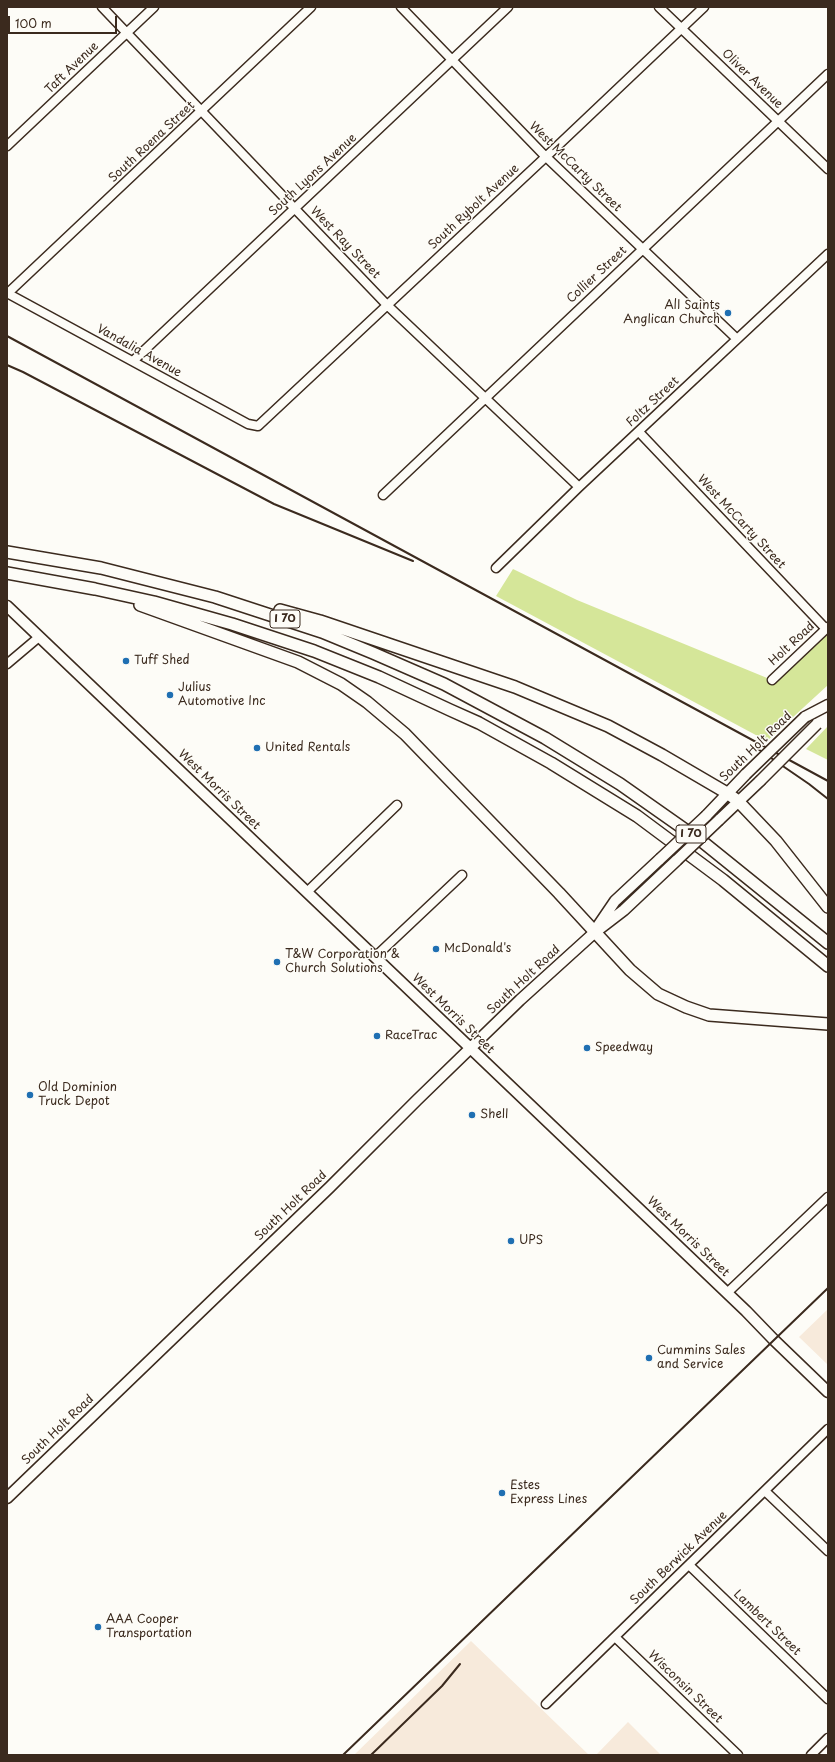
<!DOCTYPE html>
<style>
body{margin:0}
#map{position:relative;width:835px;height:1762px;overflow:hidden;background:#fdfcf7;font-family:"Playpen Sans",sans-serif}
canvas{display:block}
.frame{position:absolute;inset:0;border:8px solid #3b2a1e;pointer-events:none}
.scale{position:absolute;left:8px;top:16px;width:109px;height:18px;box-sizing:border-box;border:2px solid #3b2a1e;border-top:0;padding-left:5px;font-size:12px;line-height:14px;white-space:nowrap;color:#3b2a1e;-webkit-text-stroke:3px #fdfcf7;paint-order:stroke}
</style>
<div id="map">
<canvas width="835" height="1762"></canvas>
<div class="frame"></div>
<div class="scale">100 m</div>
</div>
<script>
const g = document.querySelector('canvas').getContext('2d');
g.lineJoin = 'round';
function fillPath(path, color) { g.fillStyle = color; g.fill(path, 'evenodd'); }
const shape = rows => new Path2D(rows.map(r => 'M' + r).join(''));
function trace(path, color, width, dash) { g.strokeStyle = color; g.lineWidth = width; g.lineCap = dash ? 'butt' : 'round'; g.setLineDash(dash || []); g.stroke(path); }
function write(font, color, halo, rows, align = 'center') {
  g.font = font + ' "Playpen Sans",sans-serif'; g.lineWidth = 3; g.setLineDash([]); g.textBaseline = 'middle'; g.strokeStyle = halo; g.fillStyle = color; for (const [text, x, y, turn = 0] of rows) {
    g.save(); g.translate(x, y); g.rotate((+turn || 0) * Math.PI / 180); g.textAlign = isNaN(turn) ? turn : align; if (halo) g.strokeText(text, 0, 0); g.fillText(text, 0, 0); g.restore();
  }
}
const built = shape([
 [828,1309,828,1365,799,1337],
 [471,1641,498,1667,589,1755,354,1755],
 [628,1722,661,1755,596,1755]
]);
const green = shape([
 [513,569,577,600,772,680,828,623,828,685,767,741,496,596],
 [828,726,828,760,806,749]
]);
const minor = shape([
 [102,7,387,305,579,487],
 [401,7,543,154,737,339],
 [659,7,828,169],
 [7,146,154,7],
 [7,293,248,424,258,426,551,152,704,7],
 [8,293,311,7],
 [133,361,508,7],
 [639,432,826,629],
 [383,495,828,74],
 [496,568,579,487,828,254],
 [7,664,39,637],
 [772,680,828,627],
 [307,892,397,805],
 [375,957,462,875],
 [727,1293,828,1197],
 [765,1491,828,1551],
 [689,1565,828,1699],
 [615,1637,738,1755],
 [546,1704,828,1429],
 [811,1755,828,1738]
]);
const major = shape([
 [7,606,746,1311,774,1340,828,1392],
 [805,717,828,705],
 [706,816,746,774],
 [719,820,760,781],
 [598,926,615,901,660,859],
 [7,1498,330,1187,417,1100,520,1000,594,933,624,910,677,860]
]);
const highway = shape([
 [7,552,101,568,215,597,322,632,373,653,444,684,545,738,620,784,704,843,828,943],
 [7,573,95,589,154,602,232,624,314,651,379,677,450,710,479,723,551,763,637,816,723,880,828,966],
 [140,605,298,662,341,684,367,702,405,734,559,893,630,970,658,994,686,1007,709,1015,828,1024],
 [280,610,320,621,515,687,608,726,662,755,727,793,738,801,776,841,828,907]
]);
const rail = shape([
 [7,336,828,781],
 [7,365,23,372,274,504,413,561],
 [755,747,809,784,828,799],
 [343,1755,828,1288],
 [371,1755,442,1686,460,1664]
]);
const majorBridge = shape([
 [746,774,805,717],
 [760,781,817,724],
 [660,859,706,816],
 [677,860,719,820]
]);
const markers = [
 [728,313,4,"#1f6fb2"],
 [126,661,4,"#1f6fb2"],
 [170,695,4,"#1f6fb2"],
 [257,748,4,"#1f6fb2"],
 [436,949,4,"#1f6fb2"],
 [277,962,4,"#1f6fb2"],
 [377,1036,4,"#1f6fb2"],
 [587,1048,4,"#1f6fb2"],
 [30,1095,4,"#1f6fb2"],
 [472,1115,4,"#1f6fb2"],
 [511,1241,4,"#1f6fb2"],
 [649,1358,4,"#1f6fb2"],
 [502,1493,4,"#1f6fb2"],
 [98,1627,4,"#1f6fb2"]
];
const shields = [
 [285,619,30],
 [691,834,30]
];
const shieldNames = [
 ["I 70",285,619],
 ["I 70",691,834]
];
const streetNames = [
 ["Taft Avenue",72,68,-44],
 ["Oliver Avenue",752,79,44],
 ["South Roena Street",152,142,-43],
 ["West McCarty Street",575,167,44],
 ["South Lyons Avenue",313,175,-43],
 ["South Rybolt Avenue",474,207,-43],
 ["West Ray Street",345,243,46],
 ["Collier Street",597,275,-43],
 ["Vandalia Avenue",139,351,29],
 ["Foltz Street",653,402,-43],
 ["West McCarty Street",741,522,47],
 ["Holt Road",792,644,-43],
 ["South Holt Road",756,747,-44],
 ["West Morris Street",219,790,44],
 ["South Holt Road",524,980,-43],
 ["West Morris Street",453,1014,44],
 ["South Holt Road",291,1206,-44],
 ["West Morris Street",688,1237,44],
 ["South Holt Road",58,1430,-44],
 ["South Berwick Avenue",679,1558,-44],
 ["Lambert Street",767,1623,44],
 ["Wisconsin Street",685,1687,44]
];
const poiNames = [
 ["All Saints",720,306,"right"],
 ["Anglican Church",720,320,"right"],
 ["Tuff Shed",134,661],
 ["Julius",178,688],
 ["Automotive Inc",178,702],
 ["United Rentals",265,748],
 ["McDonald's",444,949],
 ["T&W Corporation &",285,955],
 ["Church Solutions",285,969],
 ["RaceTrac",385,1036],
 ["Speedway",595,1048],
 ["Old Dominion",38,1088],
 ["Truck Depot",38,1102],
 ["Shell",480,1115],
 ["UPS",519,1241],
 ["Cummins Sales",657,1351],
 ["and Service",657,1365],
 ["Estes",510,1486],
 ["Express Lines",510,1500],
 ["AAA Cooper",106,1620],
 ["Transportation",106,1634]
];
fillPath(built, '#f7eadb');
fillPath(green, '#d5e699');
trace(minor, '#3b2a1e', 11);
trace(major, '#3b2a1e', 13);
trace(highway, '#3b2a1e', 14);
trace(minor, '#fdfcf7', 8);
trace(major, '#fdfcf7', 10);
trace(highway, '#fdfcf7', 11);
trace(rail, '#3b2a1e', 2);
trace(majorBridge, '#3b2a1e', 13, []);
trace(majorBridge, '#fdfcf7', 10);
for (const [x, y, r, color] of markers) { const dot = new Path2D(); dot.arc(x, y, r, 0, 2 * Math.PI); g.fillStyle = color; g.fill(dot); trace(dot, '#fdfcf7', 1.5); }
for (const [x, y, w] of shields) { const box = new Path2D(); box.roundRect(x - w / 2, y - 9, w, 18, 3); g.fillStyle = '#fdfcf7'; g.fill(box); trace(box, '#3b2a1e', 1); }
write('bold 11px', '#3b2a1e', null, shieldNames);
write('12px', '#3b2a1e', '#fdfcf7', streetNames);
write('12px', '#3b2a1e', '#fdfcf7', poiNames, 'left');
</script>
